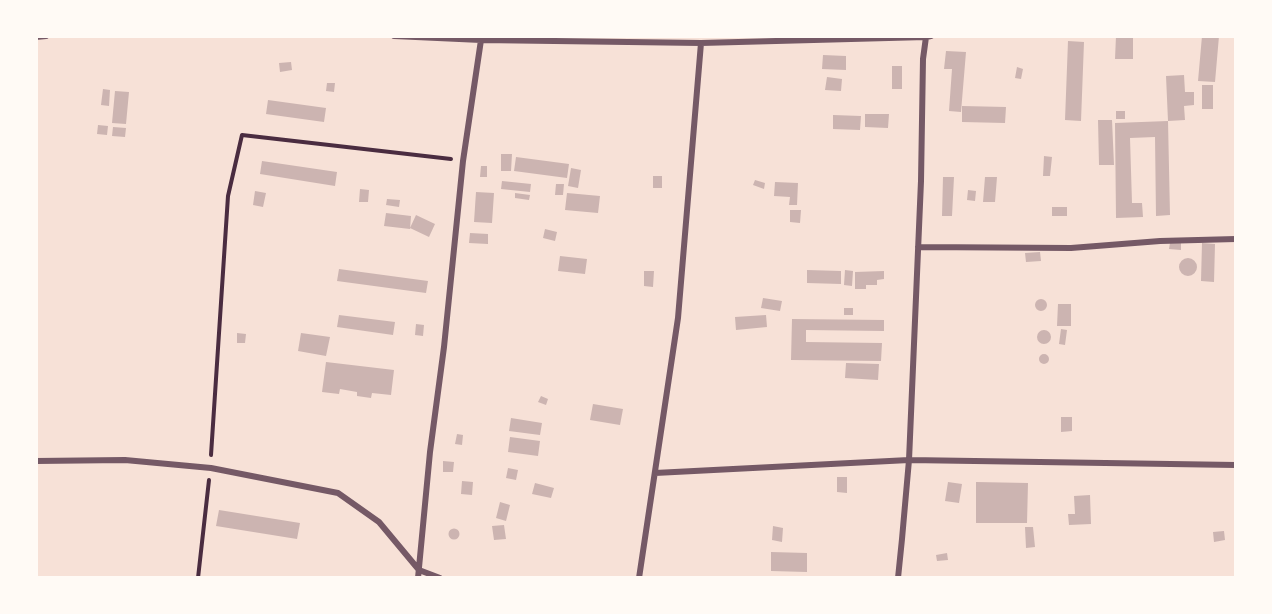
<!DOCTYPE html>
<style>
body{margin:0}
#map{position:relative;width:1272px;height:614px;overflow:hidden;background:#f7e1d7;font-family:"Archivo Narrow",sans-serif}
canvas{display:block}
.frame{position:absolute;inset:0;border:38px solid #fffaf5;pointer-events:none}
</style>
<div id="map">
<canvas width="1272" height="614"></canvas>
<div class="frame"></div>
</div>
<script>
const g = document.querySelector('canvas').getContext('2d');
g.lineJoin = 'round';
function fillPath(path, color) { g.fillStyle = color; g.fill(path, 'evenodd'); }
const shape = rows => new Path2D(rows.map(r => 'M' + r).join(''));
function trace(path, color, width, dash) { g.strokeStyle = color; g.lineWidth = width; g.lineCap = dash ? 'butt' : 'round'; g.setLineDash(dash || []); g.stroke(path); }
const building = shape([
 [1116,36,1133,36,1133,59,1115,59],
 [1202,36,1219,36,1215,82,1198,81],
 [1068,41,1084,42,1081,121,1065,120],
 [946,51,966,52,961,112,949,111,952,69,944,69],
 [823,55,846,56,846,70,822,69],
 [291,62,292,70,280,72,279,63],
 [892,66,902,66,902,89,892,89],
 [1017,67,1023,69,1021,79,1015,78],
 [1184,75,1185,92,1194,92,1194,105,1184,106,1185,120,1168,121,1166,76],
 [827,77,842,79,841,91,825,90],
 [327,83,335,83,334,92,326,91],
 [1202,85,1213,85,1213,109,1202,109],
 [103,89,110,90,109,106,101,105],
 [115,91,129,92,126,124,112,123],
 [268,100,326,108,324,122,266,114],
 [962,106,1006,107,1005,123,962,122],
 [1116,111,1125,111,1125,119,1116,119],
 [865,114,889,114,888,128,865,127],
 [833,115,861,116,860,130,833,129],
 [1098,120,1112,120,1114,165,1099,165],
 [1168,121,1170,215,1156,216,1155,137,1130,138,1132,203,1142,203,1143,217,1116,218,1115,123],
 [98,125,108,126,107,135,97,134],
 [113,127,126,128,125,137,112,136],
 [501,154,512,154,511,171,501,171],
 [1044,156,1052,157,1050,176,1043,176],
 [516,157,569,164,567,178,514,171],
 [262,161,337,172,335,186,260,174],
 [481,166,487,166,487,177,480,177],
 [571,168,581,170,578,188,568,186],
 [653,176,662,176,662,188,653,188],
 [943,177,954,177,952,216,942,216],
 [985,177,997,177,995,202,983,202],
 [755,180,765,183,764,189,753,185],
 [502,181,531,184,530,192,501,189],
 [775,182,798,183,797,205,789,205,790,197,774,196],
 [556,184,564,184,563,195,555,195],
 [360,189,369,190,368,202,359,202],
 [968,190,976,191,975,201,967,200],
 [255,191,266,193,263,207,253,205],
 [476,192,494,193,492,223,474,222],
 [515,193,530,195,529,200,515,198],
 [567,193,600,196,598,213,565,210],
 [387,199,400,200,399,207,386,205],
 [1052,207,1067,207,1067,216,1052,216],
 [790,210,801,210,800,223,790,222],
 [386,213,411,216,410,229,384,226],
 [416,215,435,224,429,237,410,228],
 [545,229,557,232,555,241,543,238],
 [470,233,488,234,488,244,469,243],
 [1170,243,1181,243,1181,250,1169,249],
 [1202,243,1215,244,1214,282,1201,281],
 [1040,252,1041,261,1026,262,1025,253],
 [560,256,587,259,585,274,558,271],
 '1179 267a9 9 0 1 1 18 0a9 9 0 1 1-18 0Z',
 [339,269,428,281,426,293,337,281],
 [807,270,841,271,841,284,807,283],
 [845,270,853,271,852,286,844,285],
 [644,271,654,271,653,287,644,286],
 [884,271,884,279,877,280,877,285,866,285,866,289,855,289,855,272],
 [763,298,782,301,780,311,761,308],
 '1035 305a6 6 0 1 1 12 0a6 6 0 1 1-12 0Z',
 [1058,304,1071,304,1071,326,1057,326],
 [844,308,853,308,853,315,844,315],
 [339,315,395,322,393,335,337,327],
 [766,315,767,327,736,330,735,317],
 [792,319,884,320,884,331,806,330,806,342,882,343,881,361,791,360],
 [416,324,424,325,423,336,415,335],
 [1061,329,1067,330,1065,345,1059,344],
 '1037 337a7 7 0 1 1 14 0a7 7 0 1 1-14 0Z',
 [237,333,246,334,245,343,237,343],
 [301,333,330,337,326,356,298,351],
 '1039 359a5 5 0 1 1 10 0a5 5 0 1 1-10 0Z',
 [326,362,394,370,391,395,372,393,371,398,357,396,357,392,340,389,339,394,322,392],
 [846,363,879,364,878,380,845,378],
 [541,396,548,399,546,405,538,402],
 [593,404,623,409,620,425,590,420],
 [1061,417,1072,417,1072,431,1061,432],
 [511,418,542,423,540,435,509,431],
 [457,434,463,435,462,445,455,444],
 [510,437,540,441,538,456,508,452],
 [443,461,454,462,453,472,443,472],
 [508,468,518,470,516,480,506,478],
 [837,477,847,477,847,493,837,492],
 [462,481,473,482,472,495,461,494],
 [948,482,962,484,959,503,945,501],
 [976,482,1028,483,1027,523,976,523],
 [535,483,554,488,551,498,532,494],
 [1090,495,1091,524,1069,525,1068,514,1075,514,1074,496],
 [500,502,510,505,506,521,496,518],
 [219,510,300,523,297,539,216,526],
 [504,525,506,539,494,540,492,526],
 [773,526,783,528,782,542,772,540],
 [1025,527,1033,527,1035,547,1026,548],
 '448.5 534a5.5 5.5 0 1 1 11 0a5.5 5.5 0 1 1-11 0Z',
 [1224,531,1225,540,1214,542,1213,532],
 [771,552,807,553,807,572,771,571],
 [947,553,948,560,937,561,936,555]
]);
const path = shape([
 [211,455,228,196,242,135,451,159],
 [198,578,209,480]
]);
const minor = shape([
 [394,36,481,40,701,43,926,37],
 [36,37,46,36],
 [918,247,1071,248,1160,241,1236,239],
 [36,461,125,460,211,468,338,493,379,522,419,570,440,578],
 [655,473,909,460,1236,465],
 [418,578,430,452,444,347,463,161,481,40],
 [639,578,678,318,701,43],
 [898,578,902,539,909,460,921,181,923,59,926,37,931,36]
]);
fillPath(building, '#ccb4b1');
trace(path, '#4a2c40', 4);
trace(minor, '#755966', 6);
</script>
